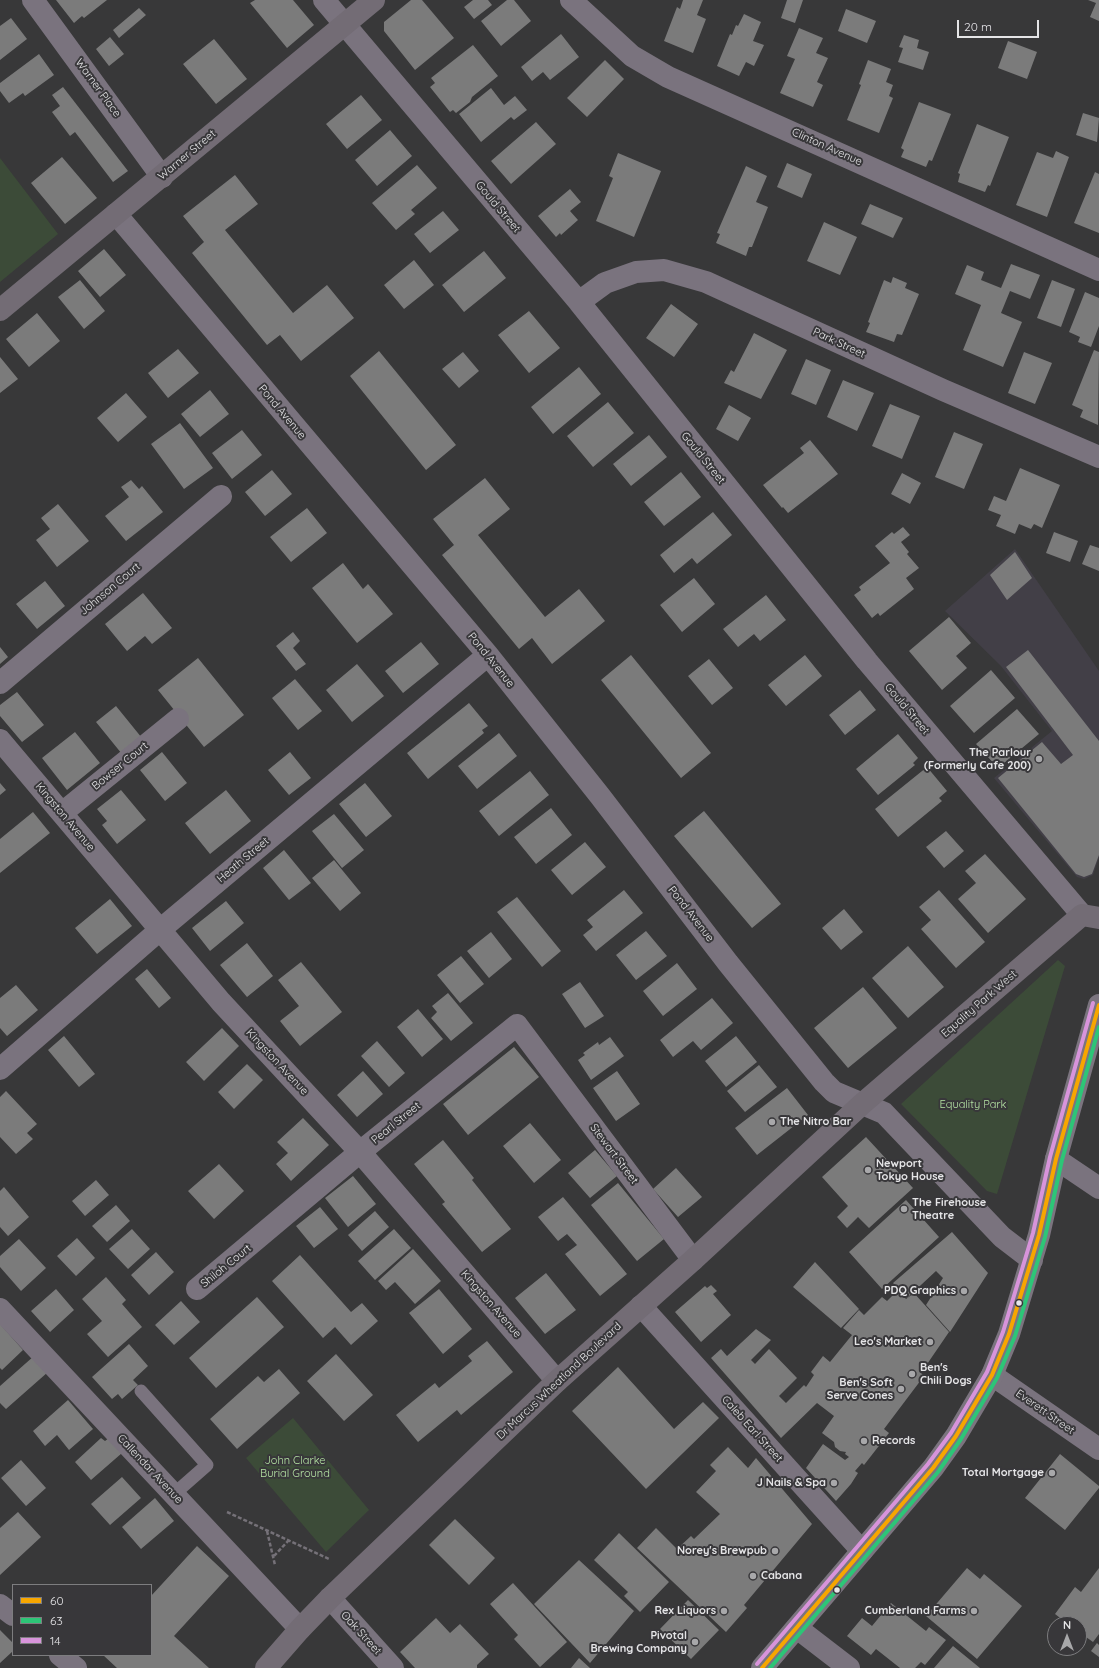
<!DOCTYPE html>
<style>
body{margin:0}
#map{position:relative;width:1099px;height:1668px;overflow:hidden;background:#383839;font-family:Quicksand,sans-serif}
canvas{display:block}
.legend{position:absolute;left:12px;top:1584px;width:140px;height:72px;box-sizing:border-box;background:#38373a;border:1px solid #7d7d7f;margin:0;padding:5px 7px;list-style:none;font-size:12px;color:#e5e5e7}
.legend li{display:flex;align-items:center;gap:8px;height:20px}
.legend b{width:20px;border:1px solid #7d7d7f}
.north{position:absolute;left:1047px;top:1616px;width:40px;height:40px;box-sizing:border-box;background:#38373a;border:1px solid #7d7d7f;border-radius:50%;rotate:0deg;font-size:11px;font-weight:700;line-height:16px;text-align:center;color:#e5e5e7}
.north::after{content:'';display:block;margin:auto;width:14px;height:18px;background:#a8a8aa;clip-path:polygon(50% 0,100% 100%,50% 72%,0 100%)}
.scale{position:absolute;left:957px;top:20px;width:82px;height:18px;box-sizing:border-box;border:2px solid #e5e5e7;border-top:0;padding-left:5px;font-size:12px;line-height:14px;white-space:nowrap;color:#e5e5e7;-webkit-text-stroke:3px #38373a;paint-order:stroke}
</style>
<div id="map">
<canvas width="1099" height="1668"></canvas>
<ul class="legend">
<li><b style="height:5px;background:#f7a600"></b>60</li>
<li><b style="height:5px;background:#2dc577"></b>63</li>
<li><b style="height:5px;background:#d894db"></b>14</li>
</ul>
<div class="north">N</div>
<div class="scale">20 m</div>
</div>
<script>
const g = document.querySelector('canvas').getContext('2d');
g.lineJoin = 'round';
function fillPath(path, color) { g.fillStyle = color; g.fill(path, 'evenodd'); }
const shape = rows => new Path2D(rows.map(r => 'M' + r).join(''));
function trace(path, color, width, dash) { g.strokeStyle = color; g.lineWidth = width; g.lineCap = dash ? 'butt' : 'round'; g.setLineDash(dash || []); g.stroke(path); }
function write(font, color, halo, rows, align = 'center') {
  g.font = font + ' Quicksand,sans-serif'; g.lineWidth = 4; g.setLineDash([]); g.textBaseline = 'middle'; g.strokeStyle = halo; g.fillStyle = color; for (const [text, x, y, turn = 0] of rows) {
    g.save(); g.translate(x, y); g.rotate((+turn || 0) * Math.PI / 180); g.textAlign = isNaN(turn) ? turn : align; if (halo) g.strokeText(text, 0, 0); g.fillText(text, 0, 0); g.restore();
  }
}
const built = shape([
 [1015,549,1099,671,1099,857,1093,875,1084,879,1077,877,994,778,1052,731,1001,666,945,611]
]);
const green = shape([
 [0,158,58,234,0,282],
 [1058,960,1065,966,997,1194,987,1191,901,1104],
 [293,1418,369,1510,326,1552,246,1458]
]);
const building = shape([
 [56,0,107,0,84,18,82,16,74,23],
 [255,0,293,0,314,25,287,48,250,3],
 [411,0,422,0,454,38,415,70,384,31,384,22],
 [473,0,488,0,492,5,474,19,464,7],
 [507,0,514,0,531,21,501,46,481,21],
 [683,0,703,0,697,15,706,19,693,53,664,41,677,7,680,9],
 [787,0,803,0,795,23,781,18],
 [1088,0,1099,0,1099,21,1090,17,1096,3],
 [139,8,146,15,119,38,113,30],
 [846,9,876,21,867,43,838,31],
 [744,14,761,22,753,41,764,45,754,66,746,62,739,76,717,66,730,34,732,35,736,25,738,26],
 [11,18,27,39,0,60,0,26],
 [799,28,823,38,816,53,828,58,817,82,823,85,813,107,780,93,795,59,787,56],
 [561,34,579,57,550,80,543,72,532,81,521,67],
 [904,35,919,40,917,48,929,52,923,70,898,62,903,48,899,47],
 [110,37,124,54,109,66,96,49],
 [214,39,247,79,216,104,183,64],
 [1008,41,1037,52,1027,79,998,68],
 [473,45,498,76,472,97,470,102,456,113,453,110,450,112,430,87,435,83,431,78],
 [39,54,54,75,25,96,23,93,9,103,0,91,0,83],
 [605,60,624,79,587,117,567,98],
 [868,60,891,69,886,82,893,85,889,96,893,98,879,133,847,120,861,85,859,84],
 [63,87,128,171,113,182,75,132,70,136,52,112,60,106,52,95],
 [491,88,504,105,515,96,527,110,514,120,511,117,481,142,459,114],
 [361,95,382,120,347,149,326,124],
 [919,102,951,114,932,161,929,160,926,167,901,157,904,150,901,148],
 [1083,113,1099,118,1097,142,1076,135],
 [536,122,556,144,511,184,491,161],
 [977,124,1009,137,990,186,988,185,985,192,958,182,960,174,958,173],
 [390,130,412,156,377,186,355,160],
 [1056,151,1069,157,1047,217,1016,205,1037,152,1053,158],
 [618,153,661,171,634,237,596,221,613,178,609,176],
 [62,157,97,198,65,224,31,183],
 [787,163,812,174,802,198,777,187],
 [417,165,437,188,411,210,415,214,396,230,372,203],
 [746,166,767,176,756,202,768,207,752,247,749,247,746,256,716,243,720,234,717,233],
 [1095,172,1099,174,1099,233,1074,223],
 [235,175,258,204,225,230,293,313,327,285,354,318,301,361,280,335,267,345,192,253,204,242,183,216],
 [570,189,581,202,570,211,578,220,561,235,560,233,556,237,538,216],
 [870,204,903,218,893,238,861,224],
 [443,211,459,230,430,253,414,234],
 [824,222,857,237,840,275,807,261],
 [104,249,126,275,100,297,78,271],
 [484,251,506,278,464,312,442,285],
 [414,260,434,285,404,309,384,285],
 [1011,264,1040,275,1030,299,1010,291,1001,313,1022,322,1003,367,963,350,981,305,955,294,967,265,984,272,981,280,1001,288],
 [893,277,907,283,905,288,919,294,902,335,897,334,894,342,866,332,870,323,868,322,884,280,891,283],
 [80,280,105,311,84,329,58,297],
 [1052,280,1075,289,1061,327,1037,318],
 [1085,292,1099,298,1099,326,1091,347,1078,342,1080,337,1069,332],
 [671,304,698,324,674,357,646,338],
 [529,311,560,348,529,373,498,335],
 [37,313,60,341,29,367,6,339],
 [754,333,787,350,761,399,724,383,731,370,734,372],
 [178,349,199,373,168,398,148,373],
 [1094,350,1099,352,1098,425,1080,417,1083,410,1072,405],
 [379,351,456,445,426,470,350,376],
 [463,352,479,371,459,388,442,369],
 [1024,352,1052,363,1035,404,1008,393],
 [0,357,18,379,0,393],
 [806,359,831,370,816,405,791,394],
 [579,367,601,394,553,434,531,407],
 [843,380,874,393,857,431,827,417],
 [210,390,229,414,200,437,181,414],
 [126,393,147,417,118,442,97,418],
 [608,402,634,433,593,467,567,436],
 [890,404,920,416,902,459,872,446],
 [729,405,751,418,738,441,716,429],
 [180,423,213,468,184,489,151,444],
 [242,430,262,455,232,479,212,453],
 [954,432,983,444,964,489,935,477],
 [649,435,667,457,631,486,613,464],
 [810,440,838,474,788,513,783,507,782,508,763,485,804,453,800,448],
 [1020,468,1060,485,1042,528,1034,524,1031,529,1019,524,1015,534,996,526,1001,515,988,510,994,496,1006,501],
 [272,470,292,494,265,516,245,492],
 [681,472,701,497,664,526,644,502],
 [902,473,921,483,910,504,891,494],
 [485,478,510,509,478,535,545,617,579,589,605,621,552,664,532,638,519,649,442,555,454,545,433,519],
 [131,480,139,489,142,486,163,512,126,541,105,516,129,497,121,487],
 [58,504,89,541,57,567,36,540,50,529,41,518],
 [307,508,327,533,291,562,270,537],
 [713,512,732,535,697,564,692,558,674,573,660,555],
 [903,527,910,535,901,542,909,552,907,554,919,568,906,578,914,589,880,616,878,613,872,618,854,595,861,590,859,587,890,563,875,546,892,532,894,534],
 [1054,532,1078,541,1070,562,1046,553],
 [1090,545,1099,548,1099,571,1082,564],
 [1015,552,1032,578,1007,600,990,575],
 [343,563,363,589,368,584,393,614,357,643,312,588],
 [694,578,715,604,682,632,660,605],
 [45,581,65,606,37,629,16,604],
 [143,593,172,628,152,644,145,636,127,651,105,624],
 [766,595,786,620,760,641,754,634,738,647,723,629],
 [949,617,971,643,956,656,967,668,942,690,909,651],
 [293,632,300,641,293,648,306,664,296,671,276,646],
 [421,642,439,664,403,693,385,671],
 [0,647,8,657,0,664],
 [1028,650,1099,741,1099,855,1092,874,1084,877,1076,874,998,778,1042,742,1061,764,1073,755,1006,667],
 [631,655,711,753,681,778,601,680],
 [805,655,822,676,786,706,768,685],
 [198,658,244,715,204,747,158,690],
 [709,659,733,688,712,705,688,676],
 [357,664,384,696,352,722,326,690],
 [991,670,1015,698,974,733,950,706],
 [295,679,322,711,298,730,272,698],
 [860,690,876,710,845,735,829,715],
 [17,692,44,725,22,742,0,716,0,705],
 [469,703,488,726,482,730,484,733,428,779,407,753],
 [116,706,146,743,126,759,96,722],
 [1017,709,1039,734,998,768,976,744],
 [75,732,100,763,67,790,42,758],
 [499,733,517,756,477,789,458,766],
 [898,734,918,758,913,763,915,765,878,795,856,769],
 [162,752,187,783,165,801,140,770],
 [290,752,311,778,289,795,268,770],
 [927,767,947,791,939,798,942,801,898,837,875,809],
 [530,771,549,795,499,836,479,811],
 [0,783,6,790,0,795],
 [365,783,392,816,366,837,339,804],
 [121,790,146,820,117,844,102,825,107,821,97,809],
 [226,790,251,821,210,854,185,823],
 [551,808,572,835,536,864,514,837],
 [704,811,781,904,752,928,674,836],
 [33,812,50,833,0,873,0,839],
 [334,814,364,850,342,868,312,831],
 [946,831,964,851,944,868,926,847],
 [585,842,606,867,572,895,551,870],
 [284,850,311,883,289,900,263,868],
 [985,854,1026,899,988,933,958,899,976,883,965,871],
 [334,860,361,893,340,911,312,878],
 [624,890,643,913,596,951,583,935,593,927,587,920],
 [939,890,985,942,956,968,921,929,931,920,919,907],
 [517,897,561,951,542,967,497,912],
 [110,899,132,926,97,954,75,928],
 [226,901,244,923,210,951,192,928],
 [844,909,863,932,841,950,822,928],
 [646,931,667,956,636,980,616,955],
 [491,932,512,959,489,978,467,951],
 [247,943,273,976,247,997,220,965],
 [908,946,944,987,908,1018,872,978],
 [461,956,484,984,460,1003,437,975],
 [301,962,342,1012,300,1046,280,1021,299,1006,278,980],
 [677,963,697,989,663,1016,643,991],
 [147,969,171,998,159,1008,135,979],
 [580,982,604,1016,585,1028,562,994],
 [16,985,38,1010,7,1036,0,1028,0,998],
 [863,987,897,1028,848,1068,814,1028],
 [448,993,473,1023,451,1041,431,1018,437,1012,432,1006],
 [712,998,733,1023,701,1050,693,1041,673,1057,660,1040],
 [418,1009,443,1039,422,1057,397,1027],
 [222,1028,239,1046,204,1081,186,1062],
 [64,1036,95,1074,79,1087,48,1050],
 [736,1036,757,1062,726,1087,705,1061],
 [610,1037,624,1056,591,1080,578,1060,585,1055,583,1053,598,1042,599,1045],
 [377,1041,405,1073,389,1087,361,1056],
 [514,1047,539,1077,468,1135,443,1104],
 [247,1064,263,1080,234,1109,218,1092],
 [759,1065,777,1087,745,1112,727,1091],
 [363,1071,383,1094,357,1117,337,1095],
 [617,1071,640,1104,616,1121,593,1088],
 [787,1088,808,1115,757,1155,735,1128],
 [6,1091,37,1124,27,1133,33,1139,16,1154,0,1137,0,1097],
 [303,1118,329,1145,291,1181,276,1164,288,1153,277,1142],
 [530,1123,561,1160,534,1183,503,1146],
 [866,1137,913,1188,869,1228,858,1217,847,1228,837,1217,848,1206,822,1177],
 [443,1140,474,1178,472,1180,511,1229,482,1252,442,1204,445,1202,414,1164],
 [595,1150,617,1176,590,1198,568,1173],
 [219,1164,244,1191,214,1219,188,1191],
 [676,1168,702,1197,678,1217,653,1189],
 [353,1176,376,1204,348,1227,325,1198],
 [96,1180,109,1195,85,1216,72,1201],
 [618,1183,664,1239,637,1261,591,1205],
 [4,1187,29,1217,8,1236,0,1227,0,1191],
 [563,1197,627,1274,600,1296,565,1254,577,1245,567,1234,558,1241,538,1217],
 [906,1200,939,1237,882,1289,849,1252],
 [116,1205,130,1221,107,1242,92,1226],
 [320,1207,338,1229,314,1248,296,1226],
 [375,1211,389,1227,362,1251,348,1235],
 [132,1229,150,1249,128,1269,109,1249],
 [394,1229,411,1248,375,1280,358,1261],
 [952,1232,988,1273,950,1332,926,1305,943,1278,936,1271,907,1298,893,1283],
 [77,1238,95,1258,76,1276,57,1256],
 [19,1239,46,1268,21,1291,0,1267,0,1256],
 [413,1249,441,1281,415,1304,395,1282,386,1290,378,1281],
 [156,1252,174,1272,149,1295,131,1275],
 [300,1255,351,1312,362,1303,378,1321,351,1345,335,1327,323,1338,272,1281],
 [815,1262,859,1309,841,1328,793,1287],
 [546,1273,576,1310,545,1334,515,1298],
 [106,1277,126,1300,122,1304,142,1327,108,1357,87,1334,102,1321,82,1299],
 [711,1285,717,1291,713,1294,731,1315,701,1342,675,1312,705,1286,707,1288],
 [56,1289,74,1310,50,1332,31,1311],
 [439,1289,472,1329,443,1354,409,1313],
 [898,1290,906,1299,914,1293,949,1332,921,1373,924,1376,884,1429,889,1433,864,1465,862,1463,855,1471,858,1473,851,1484,836,1501,806,1468,823,1444,845,1460,849,1457,845,1454,846,1452,840,1451,835,1447,834,1442,822,1433,834,1416,817,1403,781,1438,711,1358,721,1349,727,1356,756,1329,771,1340,751,1360,755,1364,769,1349,797,1378,779,1396,786,1403,804,1385,806,1387,814,1375,811,1372,823,1356,830,1362,852,1335,843,1328,859,1310,864,1315,882,1297,887,1301],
 [257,1297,284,1327,216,1388,189,1358],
 [181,1301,200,1322,174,1345,155,1325],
 [0,1324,23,1350,2,1370,0,1368],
 [487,1341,513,1372,461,1415,457,1410,418,1442,396,1415,435,1383,439,1388,472,1361,468,1356],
 [129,1344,148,1366,133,1380,138,1385,122,1399,118,1394,112,1399,92,1377],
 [336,1354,373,1395,344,1421,307,1381],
 [34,1356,48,1372,6,1409,0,1403,0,1386],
 [618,1367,674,1429,703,1402,719,1418,646,1489,572,1411],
 [279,1369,300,1393,237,1449,210,1419,258,1376,264,1382],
 [68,1400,93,1429,69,1450,57,1435,45,1446,33,1431],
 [101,1438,105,1441,109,1438,122,1453,91,1480,75,1462],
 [728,1447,748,1468,756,1458,812,1524,744,1605,747,1608,726,1632,637,1548,656,1528,677,1549,691,1536,694,1539,720,1514,696,1492,716,1471,710,1465],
 [1060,1454,1099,1486,1099,1488,1065,1530,1025,1498],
 [21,1460,46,1488,26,1506,1,1478],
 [122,1477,141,1498,110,1525,91,1504],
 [155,1498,174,1521,141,1549,122,1527],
 [18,1512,41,1537,0,1575,0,1528],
 [455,1519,495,1558,469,1585,429,1545],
 [619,1533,669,1582,640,1612,624,1596,628,1592,594,1560],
 [197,1546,229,1576,174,1636,209,1668,117,1668,103,1655,151,1655,151,1596],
 [579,1560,634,1611,590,1663,534,1604],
 [967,1568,980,1579,984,1574,1022,1606,977,1659,926,1616],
 [1099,1568,1099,1634,1093,1642,1079,1632,1079,1624,1068,1624,1055,1614,1075,1587,1081,1592],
 [513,1583,567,1642,540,1667,514,1639,518,1635,490,1604],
 [688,1600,719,1630,691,1659,660,1629],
 [891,1603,926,1631,929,1627,946,1640,925,1665,921,1662,915,1668,900,1668,876,1649,871,1655,847,1636,862,1618,872,1626],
 [436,1618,450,1633,460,1624,489,1654,477,1665,477,1668,415,1668,400,1652],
 [0,1630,13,1643,13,1651,0,1663],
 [1097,1643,1099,1645,1099,1657,1091,1651],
 [953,1646,980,1668,934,1668],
 [579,1658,590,1668,571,1668]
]);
const path = shape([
 [227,1512,329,1559],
 [267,1531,275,1565],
 [274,1556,289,1540]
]);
const lane = shape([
 [141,1391,207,1465,174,1494]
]);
const street = shape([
 [33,0,162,177],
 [324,0,579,302,867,661,1082,915],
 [571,0,632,56,668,77,1099,270],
 [116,214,488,655,600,796,728,963,824,1082,834,1092,884,1113,1002,1237,1032,1260],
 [579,302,605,283,636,272,664,270,706,282,943,390,1099,457],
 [0,683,221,496],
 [0,740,221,1002,360,1152,557,1381],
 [62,813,178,719],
 [0,1069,161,929,488,655],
 [1056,1159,1099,1188],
 [197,1289,360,1152,517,1025,693,1260],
 [641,1306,862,1551],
 [0,1309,300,1629],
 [992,1375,1099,1449],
 [330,1598,393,1668],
 [0,1605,13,1615],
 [797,1628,849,1668],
 [60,1655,76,1668]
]);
const secondary = shape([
 [0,310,374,0],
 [266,1668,300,1629,330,1598,557,1381,693,1260,862,1104,1082,915,1099,918]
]);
const primary = shape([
 [762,1668,933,1468,956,1436,992,1375,1009,1334,1039,1235,1056,1159,1099,1005]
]);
const bus1 = shape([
 [762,1668,933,1468,956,1436,992,1375,1009,1334,1039,1235,1056,1159,1099,1005]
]);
const bus2 = shape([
 [770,1668,938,1472,961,1439,997,1378,1015,1336,1045,1237,1062,1160,1099,1027]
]);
const bus3 = shape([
 [757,1664,928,1464,951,1433,987,1372,1003,1332,1033,1233,1050,1157,1093,1003]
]);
const markers = [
 [1039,759,4,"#a8a8aa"],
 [772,1122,4,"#a8a8aa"],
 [868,1170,4,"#a8a8aa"],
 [904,1209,4,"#a8a8aa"],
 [964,1291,4,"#a8a8aa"],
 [1019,1303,3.5,"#e5e5e7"],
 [930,1342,4,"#a8a8aa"],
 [912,1374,4,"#a8a8aa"],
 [901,1389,4,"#a8a8aa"],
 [864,1441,4,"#a8a8aa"],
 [1052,1473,4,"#a8a8aa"],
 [834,1483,4,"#a8a8aa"],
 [775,1551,4,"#a8a8aa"],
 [753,1576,4,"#a8a8aa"],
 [837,1590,3.5,"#e5e5e7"],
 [724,1611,4,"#a8a8aa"],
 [974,1611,4,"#a8a8aa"],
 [695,1642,4,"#a8a8aa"]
];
const streetNames = [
 ["Warner Place",98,88,54],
 ["Clinton Avenue",827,147,24],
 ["Warner Street",187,155,-40],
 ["Gould Street",498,207,50],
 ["Park Street",839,343,25],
 ["Pond Avenue",282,412,50],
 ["Gould Street",703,458,51],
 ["Johnson Court",110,589,-40],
 ["Pond Avenue",491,660,51],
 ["Gould Street",907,709,50],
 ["Bowser Court",120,766,-39],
 ["Kingston Avenue",65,817,50],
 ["Heath Street",243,860,-40],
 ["Pond Avenue",691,914,52],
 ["Equality Park West",979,1004,-41],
 ["Kingston Avenue",277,1062,47],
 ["Pearl Street",396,1123,-39],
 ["Stewart Street",614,1154,53],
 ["Shiloh Court",226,1266,-39],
 ["Kingston Avenue",491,1304,49],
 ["Dr Marcus Wheatland Boulevard",559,1381,-43],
 ["Everett Street",1045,1412,35],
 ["Caleb Earl Street",752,1429,48],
 ["Callendar Avenue",150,1469,47],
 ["Oak Street",361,1633,48]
];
const poiNames = [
 ["The Parlour",1031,753],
 ["(Formerly Cafe 200)",1031,766],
 ["The Nitro Bar",780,1122,"left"],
 ["Newport",876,1164,"left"],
 ["Tokyo House",876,1177,"left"],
 ["The Firehouse",912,1203,"left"],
 ["Theatre",912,1216,"left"],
 ["PDQ Graphics",956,1291],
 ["Leo's Market",922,1342],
 ["Ben's",920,1368,"left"],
 ["Chili Dogs",920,1381,"left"],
 ["Ben's Soft",893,1383],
 ["Serve Cones",893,1396],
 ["Records",872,1441,"left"],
 ["Total Mortgage",1044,1473],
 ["J Nails & Spa",826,1483],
 ["Norey's Brewpub",767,1551],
 ["Cabana",761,1576,"left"],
 ["Rex Liquors",716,1611],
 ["Cumberland Farms",966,1611],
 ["Pivotal",687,1636],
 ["Brewing Company",687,1649]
];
const parkNames = [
 ["Equality Park",973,1105],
 ["John Clarke",295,1461],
 ["Burial Ground",295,1474]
];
fillPath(built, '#423f47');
fillPath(green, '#3c4b38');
fillPath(building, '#7b7b7b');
trace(path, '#757178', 2.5, [4, 2]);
trace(lane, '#7a737e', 13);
trace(street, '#7a737e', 22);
trace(secondary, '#736c75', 22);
trace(primary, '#7b747f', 22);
trace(bus1, '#f7a600', 4);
trace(bus2, '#2dc577', 4);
trace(bus3, '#d894db', 4);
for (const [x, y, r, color] of markers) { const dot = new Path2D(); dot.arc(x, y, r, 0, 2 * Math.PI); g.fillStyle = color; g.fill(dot); trace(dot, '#38373a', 1.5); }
write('11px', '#e5e5e7', '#38373a', streetNames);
write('bold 11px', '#e5e5e7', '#38373a', poiNames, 'right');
write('11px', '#b4e3a3', '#38373a', parkNames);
</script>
